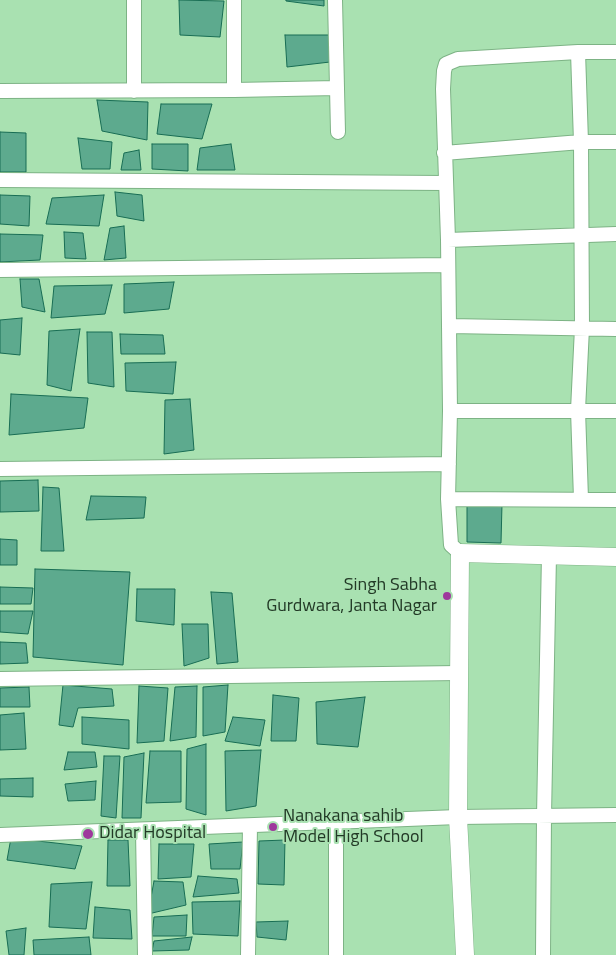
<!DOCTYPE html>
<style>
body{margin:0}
canvas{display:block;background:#a9e1b1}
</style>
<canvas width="616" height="955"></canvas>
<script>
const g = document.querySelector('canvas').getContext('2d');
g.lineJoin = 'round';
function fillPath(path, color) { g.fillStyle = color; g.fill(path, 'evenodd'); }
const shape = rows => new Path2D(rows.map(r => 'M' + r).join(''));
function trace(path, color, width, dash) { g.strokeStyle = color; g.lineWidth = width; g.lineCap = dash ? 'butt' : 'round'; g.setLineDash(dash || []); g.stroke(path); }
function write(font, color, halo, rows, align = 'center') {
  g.font = font + ' "Titillium Web",sans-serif'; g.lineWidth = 4; g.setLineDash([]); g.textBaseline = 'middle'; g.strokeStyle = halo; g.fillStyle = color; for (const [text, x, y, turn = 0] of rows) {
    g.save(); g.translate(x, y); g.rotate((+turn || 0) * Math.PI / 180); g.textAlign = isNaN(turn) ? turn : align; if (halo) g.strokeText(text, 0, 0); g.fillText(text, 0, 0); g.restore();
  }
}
const building = shape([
 [179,0,224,1,220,37,180,35,179,0],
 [286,0,324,0,324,6,286,1,286,0],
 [285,35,330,35,330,62,287,67,285,35],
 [97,100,148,102,147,140,102,131,97,100],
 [161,104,212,104,202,139,157,134,161,104],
 [0,132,26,133,26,172,0,172,0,132],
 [78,138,112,142,110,169,82,169,78,138],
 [152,144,188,144,188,171,152,169,152,144],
 [231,144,235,170,197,170,200,148,231,144],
 [139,150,141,170,121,170,124,153,139,150],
 [115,192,142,195,144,221,117,216,115,192],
 [0,195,30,196,29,226,0,224,0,195],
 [104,195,99,226,46,224,52,198,104,195],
 [124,226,126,258,104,260,110,228,124,226],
 [64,232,83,233,86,259,65,258,64,232],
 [0,234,43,235,40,260,0,262,0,234],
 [20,279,39,279,45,312,22,307,20,279],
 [174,282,169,309,124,313,124,284,174,282],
 [112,285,105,314,51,318,54,286,112,285],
 [22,318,20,355,0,353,0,320,22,318],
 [80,329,71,391,47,385,49,331,80,329],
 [87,332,112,332,114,387,88,383,87,332],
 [120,334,163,335,165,354,121,354,120,334],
 [176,362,173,394,126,391,125,363,176,362],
 [11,394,88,398,84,428,9,435,11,394],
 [190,399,194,450,164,454,165,400,190,399],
 [38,480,39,511,0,512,0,481,38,480],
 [43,487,59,488,64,551,41,551,43,487],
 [91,496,146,497,144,518,86,520,91,496],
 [467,503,502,504,501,543,467,542,467,503],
 [0,539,17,540,17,565,0,565,0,539],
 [35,569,130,572,123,665,33,657,35,569],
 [0,587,33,588,31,604,0,604,0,587],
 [137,589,175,589,174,625,136,621,137,589],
 [211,592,232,593,238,662,217,664,211,592],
 [0,611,33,611,28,634,0,632,0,611],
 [182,624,208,624,209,658,184,666,182,624],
 [0,642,26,643,28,663,0,664,0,642],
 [63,685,112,689,114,706,78,708,73,727,59,725,63,685],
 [228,685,225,732,203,736,203,687,228,685],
 [139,686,168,688,164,741,137,743,139,686],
 [197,686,196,737,170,741,175,687,197,686],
 [29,687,30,707,0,707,0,688,29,687],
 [273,695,299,698,296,741,271,741,273,695],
 [365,697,358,747,317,744,316,702,365,697],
 [24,713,26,749,0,750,0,715,24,713],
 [82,717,129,720,129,749,82,744,82,717],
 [233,717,265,720,260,746,225,741,233,717],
 [206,744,206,815,186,809,187,749,206,744],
 [261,750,256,806,226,811,225,751,261,750],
 [150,751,181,751,181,802,146,803,150,751],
 [68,752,95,752,97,767,64,770,68,752],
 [144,753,141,818,122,818,124,757,144,753],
 [104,756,120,756,116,818,101,816,104,756],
 [33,778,33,797,0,796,0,779,33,778],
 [96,781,95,800,68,801,65,784,96,781],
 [11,838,82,846,75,869,7,860,11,838],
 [108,840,128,840,130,886,107,886,108,840],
 [285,840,284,885,258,884,259,841,285,840],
 [243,842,240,869,211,869,209,844,243,842],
 [159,844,194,844,191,877,158,879,159,844],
 [198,876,237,879,239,893,193,897,198,876],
 [154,881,183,882,186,905,148,914,154,881],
 [92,882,86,929,49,927,51,884,92,882],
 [240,901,238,936,193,934,192,902,240,901],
 [95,907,130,910,132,939,93,938,95,907],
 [187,915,186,936,152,936,154,917,187,915],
 [288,921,286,940,257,937,256,922,288,921],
 [26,928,24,955,9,955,6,931,26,928],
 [89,937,91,955,34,955,33,940,89,937],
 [192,937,189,950,152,951,154,941,192,937]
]);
const minor = shape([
 [134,0,134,91],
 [335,0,338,132],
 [578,52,581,142,582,328,578,410,581,499],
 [234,90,234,0],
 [0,91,234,90,337,88],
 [444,153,581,142,616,142],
 [0,180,445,183],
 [448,240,443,89,444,71,446,64,458,59,578,52,616,52],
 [0,270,447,265],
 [450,326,616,329],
 [450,411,616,411],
 [0,469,449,464],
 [448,499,616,500],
 [460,553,451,545,448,499,450,411,448,240,616,234],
 [0,679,459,673],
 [143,830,145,955],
 [0,835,458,817,616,815],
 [248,955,250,826],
 [336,955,336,822],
 [543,955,544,816,549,555]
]);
const tertiary = shape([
 [465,955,458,817,460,553,616,557]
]);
const markers = [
 [447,596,5,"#9e389c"],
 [273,827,5,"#9e389c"],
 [88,834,6,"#9e389c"]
];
const poiNames = [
 ["Singh Sabha",437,586,"right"],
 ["Gurdwara, Janta Nagar",437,607,"right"],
 ["Nanakana sahib",283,817],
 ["Model High School",283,838],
 ["Didar Hospital",99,834]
];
fillPath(building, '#5daa8e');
trace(building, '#186d54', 1);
trace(minor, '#7db385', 16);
trace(tertiary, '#7db385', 19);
trace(minor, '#fff', 14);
trace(tertiary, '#fff', 18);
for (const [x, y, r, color] of markers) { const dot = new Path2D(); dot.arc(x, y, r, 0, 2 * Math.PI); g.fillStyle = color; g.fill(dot); trace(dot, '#a9e1b1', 2); }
write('18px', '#223926', '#a9e1b1', poiNames, 'left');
</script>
